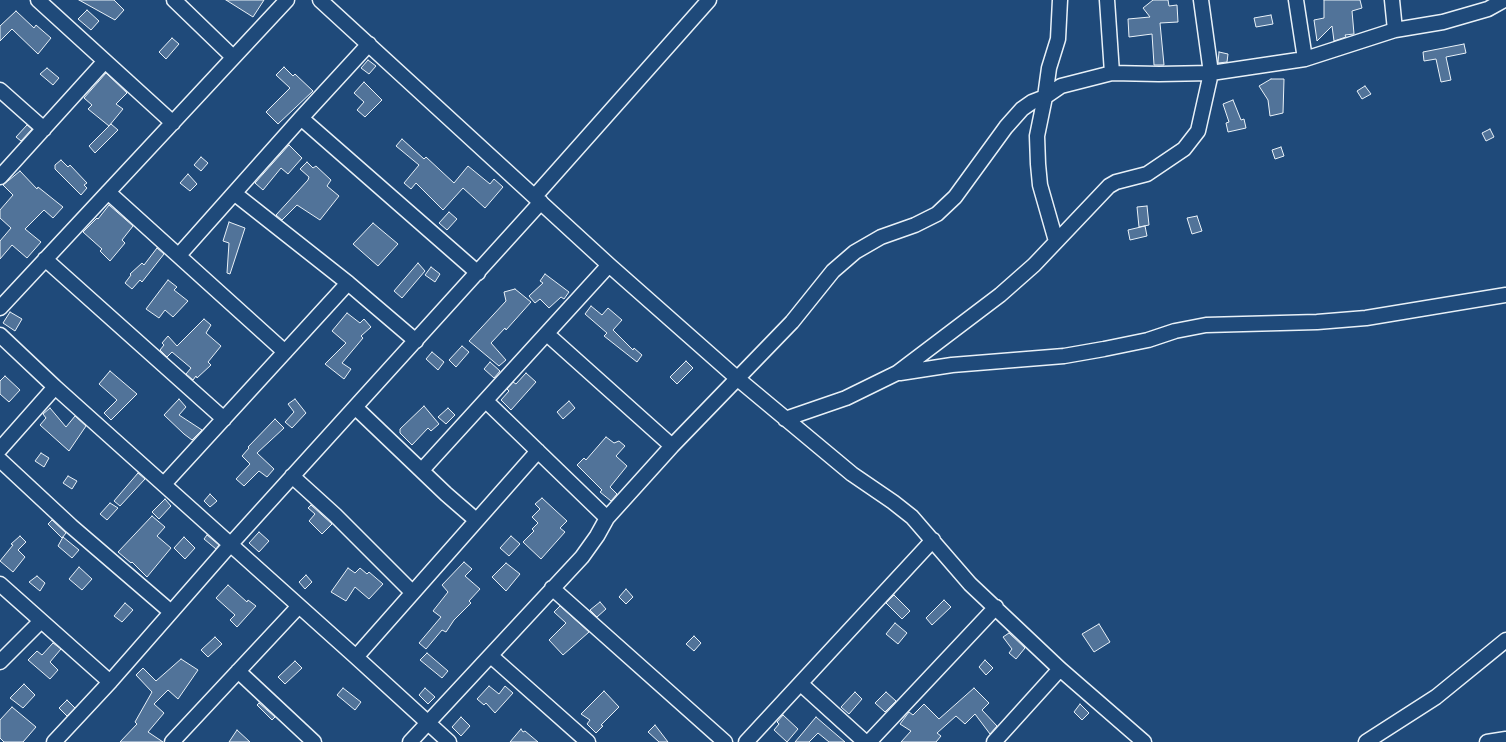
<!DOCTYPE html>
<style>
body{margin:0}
canvas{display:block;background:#1f4a7a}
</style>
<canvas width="1506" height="742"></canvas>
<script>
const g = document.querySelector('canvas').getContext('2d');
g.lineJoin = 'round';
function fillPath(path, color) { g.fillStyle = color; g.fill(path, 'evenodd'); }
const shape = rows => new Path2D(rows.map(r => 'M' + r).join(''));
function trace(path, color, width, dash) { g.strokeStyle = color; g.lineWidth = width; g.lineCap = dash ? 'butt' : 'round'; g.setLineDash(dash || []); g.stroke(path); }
const building = shape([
 [79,0,114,0,124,10,115,20,79,0],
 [226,0,264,0,253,17,226,0],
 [1153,0,1168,0,1169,6,1177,5,1178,22,1160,23,1164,65,1154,65,1152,34,1129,37,1128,19,1150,17,1143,8,1153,0],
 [1324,0,1360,0,1362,8,1352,11,1354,34,1345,35,1346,37,1334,41,1332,26,1317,41,1314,20,1324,18,1324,0],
 [87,10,99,21,91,30,78,19,87,10],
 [16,11,34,28,36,25,51,38,38,54,12,29,0,41,0,26,16,11],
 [1271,15,1273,24,1256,27,1254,18,1271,15],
 [172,38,179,44,166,59,159,52,172,38],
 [1464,44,1466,53,1446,57,1451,80,1441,82,1436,59,1424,61,1423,52,1464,44],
 [1219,52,1228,54,1227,62,1218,63,1219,52],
 [368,60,376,66,369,74,361,68,368,60],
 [284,67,293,76,295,74,313,91,278,124,266,112,290,88,276,75,284,67],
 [47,68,59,78,53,85,40,74,47,68],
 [106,73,127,93,116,104,123,109,109,126,88,109,92,105,84,98,106,73],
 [1271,79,1284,79,1283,113,1270,116,1268,100,1259,86,1271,79],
 [364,82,382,100,365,117,357,110,364,102,354,93,364,82],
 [1365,86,1371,94,1362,99,1357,91,1365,86],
 [1233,100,1241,120,1244,119,1246,128,1228,132,1226,123,1229,122,1223,104,1233,100],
 [111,124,118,130,95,153,89,146,111,124],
 [27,125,32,129,21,141,16,137,27,125],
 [1490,129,1494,137,1486,141,1482,133,1490,129],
 [402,139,424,159,426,157,454,183,468,166,490,184,494,179,503,187,485,208,463,188,443,210,416,183,411,189,404,183,419,165,396,146,402,139],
 [289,145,302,158,288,174,281,168,263,190,255,183,289,145],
 [1281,147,1284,156,1275,159,1272,150,1281,147],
 [201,157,208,163,201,171,194,165,201,157],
 [61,160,68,167,70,165,87,183,84,185,87,188,81,195,55,169,55,165,61,160],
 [307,162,313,168,316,166,331,180,327,186,339,196,320,220,297,205,282,220,276,215,308,180,309,177,300,169,307,162],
 [20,171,37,189,38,187,63,207,53,218,44,210,25,229,41,242,27,258,12,245,0,259,0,241,11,228,0,218,0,210,13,195,3,185,20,171],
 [188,174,197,184,190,191,180,183,188,174],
 [109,205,133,226,122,240,125,243,110,261,100,251,102,249,83,232,97,218,98,219,109,205],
 [1147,206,1149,225,1139,227,1137,207,1147,206],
 [449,212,457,219,447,230,439,223,449,212],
 [1197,216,1202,231,1192,234,1187,218,1197,216],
 [229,222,245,228,230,274,227,273,229,243,223,241,229,222],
 [373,223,398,244,378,266,353,244,373,223],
 [1145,226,1147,236,1130,240,1128,230,1145,226],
 [157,248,164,254,142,282,140,280,132,289,125,283,131,275,130,274,142,263,144,265,157,248],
 [418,263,425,271,402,298,394,291,418,263],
 [431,267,440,274,435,282,425,275,431,267],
 [545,274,569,292,564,299,561,297,549,308,540,299,535,303,529,296,543,283,540,281,545,274],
 [168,280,177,287,174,290,188,301,173,317,165,310,159,318,146,309,168,280],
 [515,289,531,302,506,330,505,328,491,343,506,360,499,366,469,341,506,301,504,292,515,289],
 [591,306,602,315,608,308,622,320,613,330,633,350,634,348,642,355,637,362,604,336,607,333,585,314,591,306],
 [10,312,22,319,15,331,3,323,10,312],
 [347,313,360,323,364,319,371,327,361,336,363,338,342,363,351,369,344,379,325,364,346,343,332,331,347,313],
 [204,319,211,325,206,333,221,346,208,362,211,365,197,378,196,376,193,380,186,374,191,368,172,352,167,357,160,350,164,345,162,343,168,336,177,346,204,319],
 [462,346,469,352,456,367,449,360,462,346],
 [432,352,444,362,438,370,426,359,432,352],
 [686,361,693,368,677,384,670,377,686,361],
 [490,362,500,371,494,378,484,369,490,362],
 [110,371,137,394,111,420,104,413,117,400,99,384,110,371],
 [526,373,536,382,511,410,501,400,509,391,507,389,513,382,516,384,526,373],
 [5,376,20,390,9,402,0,394,0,381,5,376],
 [179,399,186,407,179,415,202,430,192,440,184,434,164,415,179,399],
 [295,399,306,413,292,428,285,422,294,412,288,404,295,399],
 [569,401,575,408,563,419,557,412,569,401],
 [424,406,439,424,431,431,428,428,412,445,400,433,400,429,424,406],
 [50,408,66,427,75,416,86,426,69,451,40,425,46,418,43,414,50,408],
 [448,408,455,415,446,424,438,417,448,408],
 [275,419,284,428,257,453,274,469,267,477,259,471,244,486,236,479,250,464,242,456,249,448,248,447,275,419],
 [606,437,614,443,619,441,625,446,616,456,627,466,610,487,617,494,611,501,600,492,602,490,577,465,584,458,586,460,606,437],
 [41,453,49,458,44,467,35,461,41,453],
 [138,473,145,479,120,506,114,501,138,473],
 [68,476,77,481,72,489,63,483,68,476],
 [210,494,217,501,210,507,204,501,210,494],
 [542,498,567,521,560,528,565,532,541,559,523,542,534,531,532,529,538,523,532,517,540,509,535,504,542,498],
 [165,499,171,506,159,519,152,512,165,499],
 [110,503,118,508,107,520,100,514,110,503],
 [311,505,332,524,322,534,309,521,315,514,308,508,311,505],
 [152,516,165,527,157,536,171,548,147,577,132,562,131,563,118,552,152,516],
 [52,520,66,533,62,538,48,524,52,520],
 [259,532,269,541,259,552,249,543,259,532],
 [207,535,219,545,216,549,204,539,207,535],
 [20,536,26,542,18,550,25,557,13,572,0,561,13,545,11,544,20,536],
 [511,536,520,544,509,556,500,548,511,536],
 [63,537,79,550,72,558,58,546,63,537],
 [184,537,195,548,185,559,174,548,184,537],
 [464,562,472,569,465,576,480,589,469,601,471,603,454,620,446,632,442,630,426,649,419,643,441,617,433,611,448,592,442,585,464,562],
 [506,563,520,574,506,591,492,577,506,563],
 [79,567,92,579,82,590,69,579,79,567],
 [348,568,355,573,360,568,367,574,369,572,383,584,369,599,355,587,346,601,331,592,348,568],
 [306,575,312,582,305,589,299,582,306,575],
 [37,576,45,583,40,591,29,582,37,576],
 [228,585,247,602,248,600,256,606,237,627,230,620,235,615,216,598,228,585],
 [626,589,633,597,626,604,619,597,626,589],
 [894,595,910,611,902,619,886,603,894,595],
 [944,600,951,607,932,625,926,618,944,600],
 [600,602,606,609,597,617,590,610,600,602],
 [125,603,133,610,122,622,114,616,125,603],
 [560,606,589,632,563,655,549,640,566,623,554,612,560,606],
 [895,623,907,633,898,644,886,634,895,623],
 [1099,624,1110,642,1094,652,1082,634,1099,624],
 [1009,633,1025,648,1016,659,1009,653,1012,649,1003,637,1009,633],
 [694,636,701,643,694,651,686,644,694,636],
 [215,637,222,644,208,657,201,650,215,637],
 [53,643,61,649,50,662,58,670,50,679,28,660,37,651,42,655,53,643],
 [427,653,448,671,442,678,420,660,427,653],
 [181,659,198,670,178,699,168,690,154,704,164,713,148,732,163,742,120,742,137,724,135,722,152,692,136,675,143,668,156,681,181,659],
 [985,660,993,668,986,675,979,667,985,660],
 [295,661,302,668,285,684,278,677,295,661],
 [24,684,35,695,23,708,10,698,24,684],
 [489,686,499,694,505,686,513,693,495,713,486,703,484,705,477,699,489,686],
 [343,688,361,702,355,710,337,695,343,688],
 [425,688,435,697,428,704,419,695,425,688],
 [974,688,989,703,982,710,997,726,990,734,975,714,965,724,956,716,937,733,941,736,936,742,901,742,911,731,900,724,909,712,913,715,924,704,939,719,974,688],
 [604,691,619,707,601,725,603,726,596,733,587,724,590,720,581,714,604,691],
 [855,692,862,699,849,714,841,707,855,692],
 [886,692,896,701,885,712,875,703,886,692],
 [67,700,75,708,67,716,59,708,67,700],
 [259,703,275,717,272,720,257,705,259,703],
 [1080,704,1089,713,1082,720,1074,712,1080,704],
 [12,707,36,727,23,742,4,742,0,738,0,720,12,707],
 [783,715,798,729,787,742,774,730,779,724,777,722,783,715],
 [461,717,470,726,461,736,452,727,461,717],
 [816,717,824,724,845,742,829,742,818,733,809,742,795,742,816,717],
 [655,725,668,742,659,742,648,732,655,725],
 [521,729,523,732,525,731,538,742,510,742,521,729],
 [237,730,250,742,229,742,237,730]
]);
const minor = shape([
 [38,0,173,123],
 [174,0,233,57],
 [320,0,609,265,738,379,852,474,893,502,912,517,970,584,1060,669,1144,742],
 [1107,0,1112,73,1159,74,1211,73,1305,59,1395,30,1443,22,1488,9,1504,0],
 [1296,0,1305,59],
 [1392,0,1395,30],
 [0,90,44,129],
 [301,118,478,273],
 [0,177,105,61],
 [108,192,285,352],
 [234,193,348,283,416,341],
 [535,196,709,0],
 [1056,241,1040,185,1038,164,1037,136,1045,97,1061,86,1112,73],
 [179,255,301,118,369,44],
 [45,259,224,419],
 [0,308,287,0],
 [547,334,672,446],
 [0,335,55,387,356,657,449,742],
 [900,373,952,365,1064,356,1104,349,1148,340,1175,331,1206,325,1317,322,1366,318,1506,295],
 [486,401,607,518],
 [355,407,446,494,476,520],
 [785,419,846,398,897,373,1000,295,1034,265,1109,186,1116,182,1147,174,1184,149,1198,131,1211,73,1201,0],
 [0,449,55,387],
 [0,460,71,526,171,612],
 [422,470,609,265],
 [292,476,335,515,412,592],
 [164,484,348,283],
 [0,584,110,682],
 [552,588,725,742],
 [491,656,588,742],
 [356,657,538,451],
 [0,662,41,621],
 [238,671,314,742],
 [801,684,865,742],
 [54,742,110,682,230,545,541,202],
 [172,742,299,606],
 [410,742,582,557,597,536,607,518,672,446,792,322,833,271,855,252,881,237,915,225,937,214,955,197,1006,127,1022,109,1032,102,1045,97,1049,68,1058,39,1060,0],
 [746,742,933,540],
 [869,742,996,607],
 [994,742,1060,669],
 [1366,742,1436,697,1506,640],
 [1487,742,1506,739]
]);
fillPath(building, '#517399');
trace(building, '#e8f1f8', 1);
trace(minor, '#e8f1f8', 17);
trace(minor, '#1f4a7a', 14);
</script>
